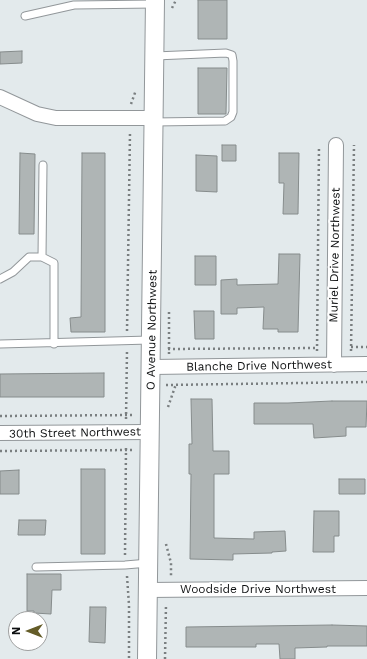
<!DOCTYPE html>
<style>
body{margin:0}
#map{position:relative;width:367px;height:659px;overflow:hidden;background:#e3eaec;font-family:"Work Sans",sans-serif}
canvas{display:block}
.north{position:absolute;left:8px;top:611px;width:40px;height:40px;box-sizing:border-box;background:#fff;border:1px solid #9e9f9f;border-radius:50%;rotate:270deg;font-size:11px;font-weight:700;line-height:16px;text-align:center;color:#0d0f10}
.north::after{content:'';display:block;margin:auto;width:14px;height:18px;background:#645c28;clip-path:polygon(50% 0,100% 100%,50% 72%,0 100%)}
</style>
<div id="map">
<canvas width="367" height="659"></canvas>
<div class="north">N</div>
</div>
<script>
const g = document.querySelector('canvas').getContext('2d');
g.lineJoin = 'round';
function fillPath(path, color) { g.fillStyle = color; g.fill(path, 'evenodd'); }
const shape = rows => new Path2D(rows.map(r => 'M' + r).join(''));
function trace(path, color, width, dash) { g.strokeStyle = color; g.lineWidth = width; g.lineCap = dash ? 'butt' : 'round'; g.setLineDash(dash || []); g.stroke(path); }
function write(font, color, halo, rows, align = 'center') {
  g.font = font + ' "Work Sans",sans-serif'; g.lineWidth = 4; g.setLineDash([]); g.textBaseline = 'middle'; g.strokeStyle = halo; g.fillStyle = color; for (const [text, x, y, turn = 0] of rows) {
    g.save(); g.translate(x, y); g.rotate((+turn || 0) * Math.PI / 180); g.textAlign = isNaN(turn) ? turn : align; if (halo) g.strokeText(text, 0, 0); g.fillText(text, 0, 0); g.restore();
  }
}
const building = shape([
 [198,0,227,0,227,39,198,39,198,0],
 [22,51,22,63,0,64,0,52,22,51],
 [198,68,227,68,226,114,198,114,198,68],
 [222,145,236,145,236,161,222,161,222,145],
 [20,153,35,154,34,234,19,234,20,153],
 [82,153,105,153,105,332,71,332,70,318,81,317,82,153],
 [279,153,299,153,298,214,283,214,284,183,279,183,279,153],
 [196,155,217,156,217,192,196,191,196,155],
 [279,254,300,254,298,332,278,332,278,329,263,329,264,307,237,308,237,314,221,314,221,280,237,279,237,285,278,284,279,254],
 [195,256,216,256,216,285,195,285,195,256],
 [194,311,214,311,214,339,195,339,194,311],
 [104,373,104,397,0,397,0,374,104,373],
 [191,399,212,399,213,451,229,451,229,474,214,474,214,538,254,539,254,532,285,531,286,551,272,552,272,553,233,554,233,560,190,559,191,474,189,474,189,444,192,444,191,399],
 [332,401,367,401,366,427,346,427,346,436,314,438,313,424,254,424,254,403,288,403,332,401],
 [81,469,105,469,105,554,81,554,81,469],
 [19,470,19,494,0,494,0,471,19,470],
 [339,479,365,479,365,494,339,494,339,479],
 [314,511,339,511,339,536,334,536,334,552,313,552,314,511],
 [19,520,46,520,45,535,18,535,19,520],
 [27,574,61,574,61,590,52,590,51,614,34,613,34,611,27,611,27,574],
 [90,607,106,607,105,643,89,642,90,607],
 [332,625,367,626,367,646,327,646,327,647,295,648,295,659,280,659,279,644,256,644,256,647,186,647,186,627,332,625]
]);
const path = shape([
 [172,8,176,0],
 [131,104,136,90],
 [127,331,130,132],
 [351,347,367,347],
 [168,349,317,348],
 [317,351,319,146],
 [351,351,354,145],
 [169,354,169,309],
 [166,385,367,382],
 [168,407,176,384],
 [0,416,135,415],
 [126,419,127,350],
 [0,451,133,450],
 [166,544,171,563,171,577],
 [125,555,126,446],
 [127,576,129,605,129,659],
 [165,659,166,604]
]);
const service = shape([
 [25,16,74,5,155,4],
 [154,122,225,121,231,117,233,112,233,61,232,55,226,53,155,56],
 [42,257,43,165],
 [0,279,13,272,29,257,42,257,54,263,54,344],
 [0,344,150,340],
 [36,567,125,565,149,563]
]);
const minor = shape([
 [0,97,37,114,56,118,154,118],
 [334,365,336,145],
 [152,367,367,364],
 [0,433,150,432],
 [148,590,367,588]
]);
const tertiary = shape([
 [147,659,155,0]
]);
const streetNames = [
 ["Muriel Drive Northwest",335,255,-89],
 ["O Avenue Northwest",152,330,-89],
 ["Blanche Drive Northwest",259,366,-1],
 ["30th Street Northwest",75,433,-1],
 ["Woodside Drive Northwest",258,589]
];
fillPath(building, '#afb5b5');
trace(building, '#868c8c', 1);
trace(service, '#92979a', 9);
trace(minor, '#92979a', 16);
trace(tertiary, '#92979a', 20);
trace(path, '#7a7f80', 2.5, [2, 3]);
trace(service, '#fff', 7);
trace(minor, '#fff', 14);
trace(tertiary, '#fff', 18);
write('12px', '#0d0f10', '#fff', streetNames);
</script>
